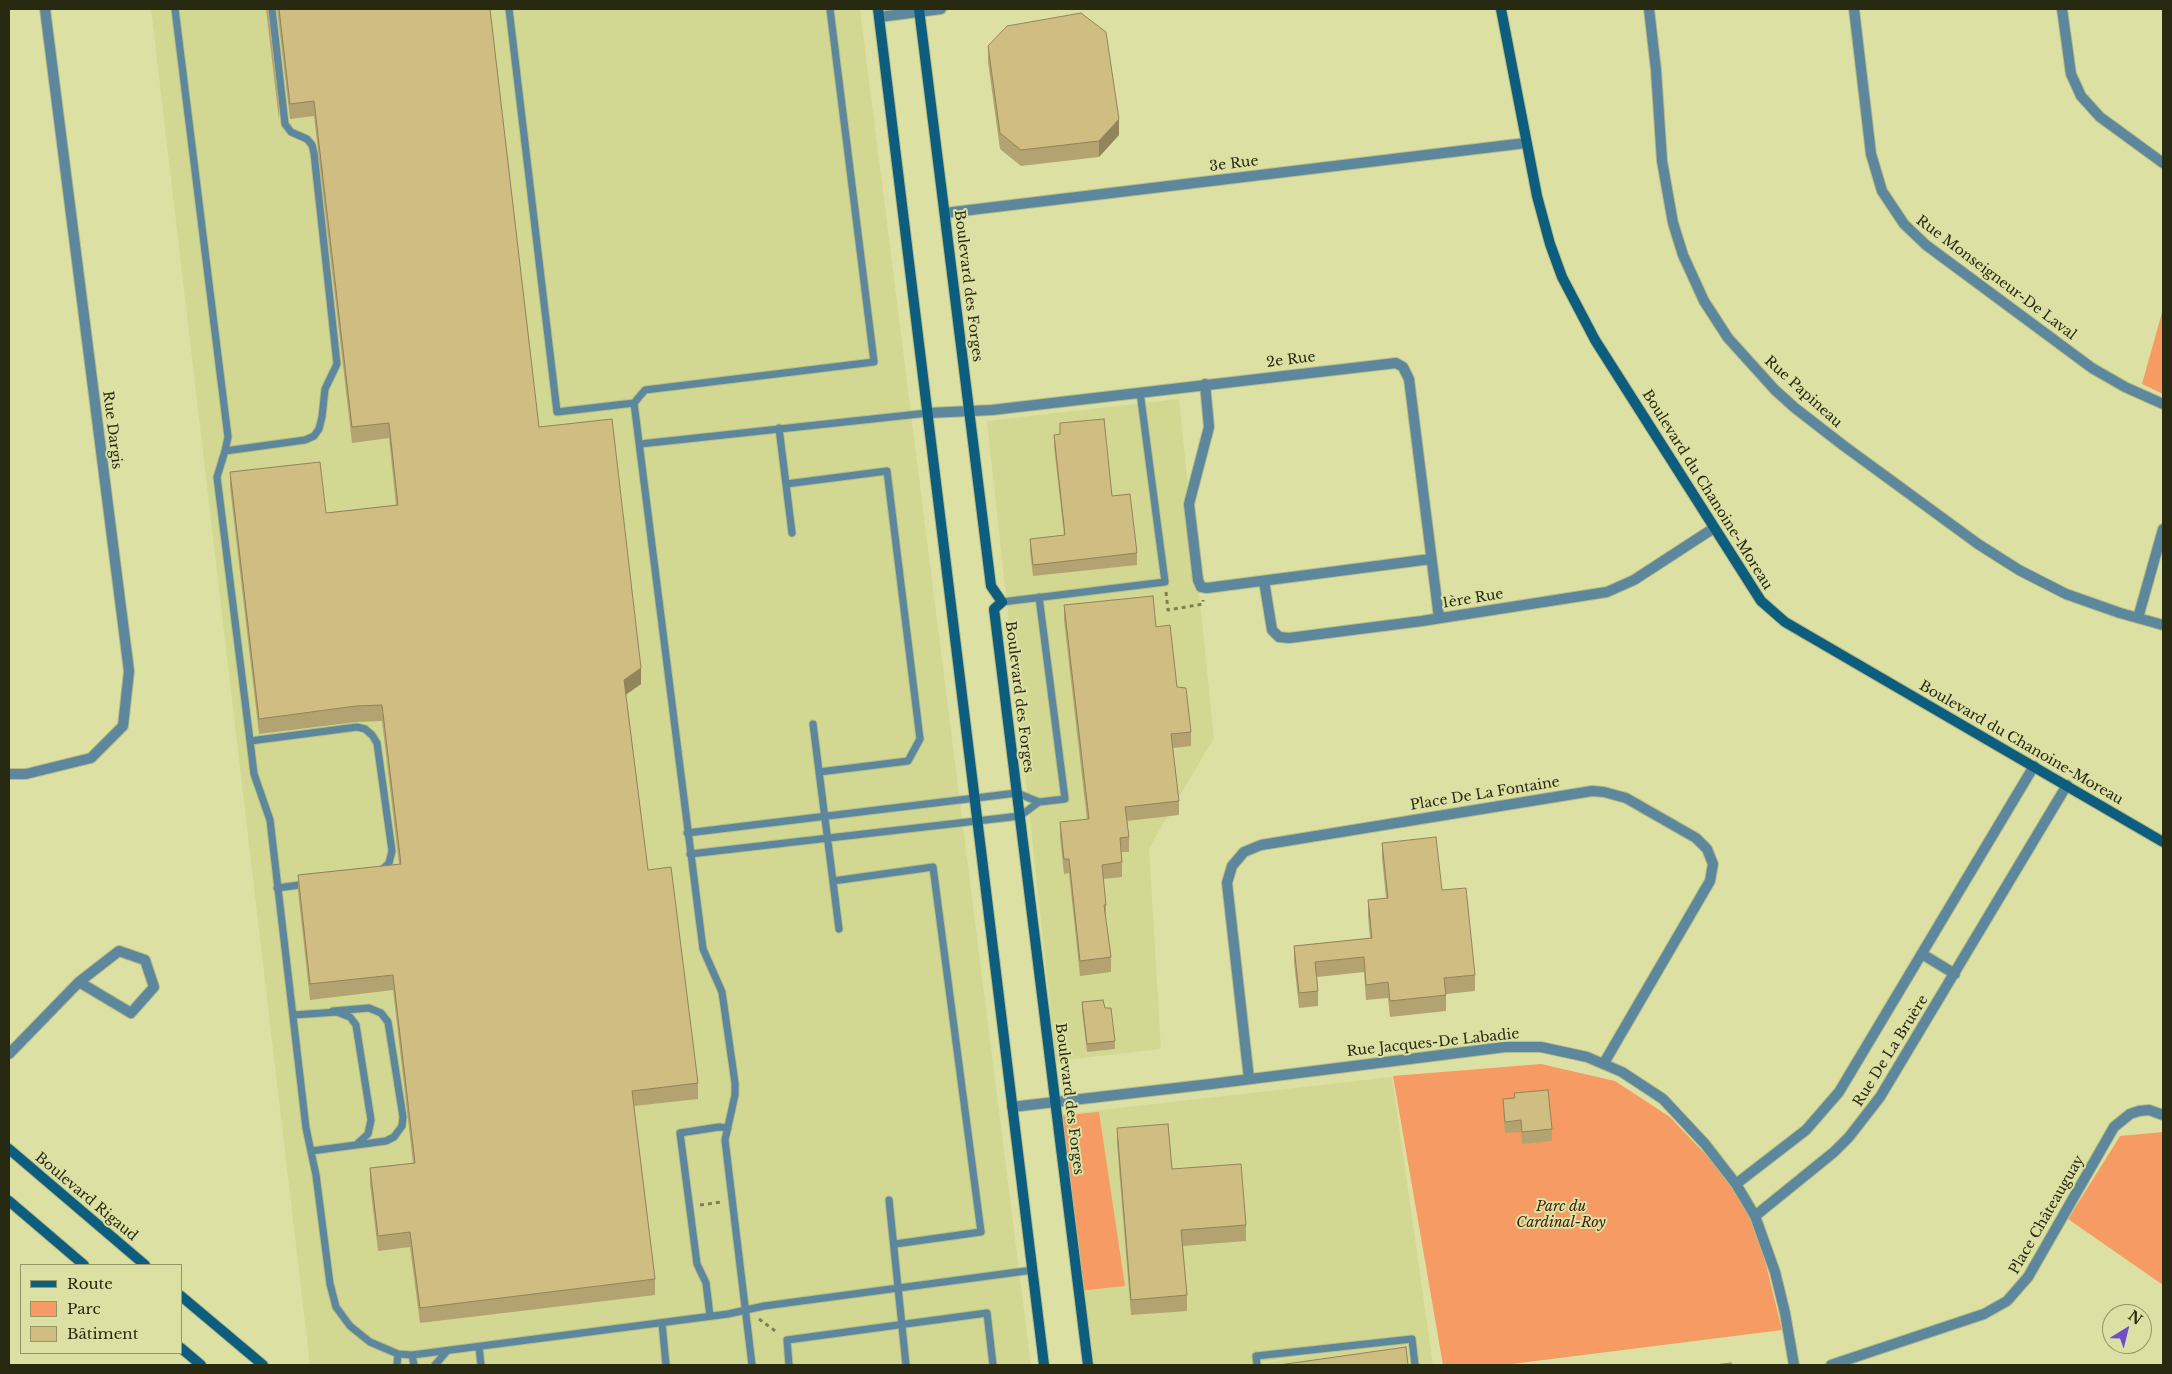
<!DOCTYPE html>
<meta charset="utf-8">
<style>
body{margin:0}
#map{position:relative;width:2172px;height:1374px;overflow:hidden;background:#dce1a3;font-family:"Libre Baskerville",serif}
canvas{display:block}
.frame{position:absolute;inset:0;border:10px solid #282911;pointer-events:none}
.legend{position:absolute;left:20px;top:1264px;width:162px;height:90px;box-sizing:border-box;background:#dce1a3;border:1px solid #949769;margin:0;padding:6px 9px;list-style:none;font-size:15px;color:#282911}
.legend li{display:flex;align-items:center;gap:10px;height:25px}
.legend b{width:25px;border:1px solid #949769}
.north{position:absolute;left:2102px;top:1304px;width:50px;height:50px;box-sizing:border-box;background:#dce1a3;border:1px solid #949769;border-radius:50%;rotate:36deg;font-size:14px;font-weight:700;line-height:20px;text-align:center;color:#282911}
.north::after{content:'';display:block;margin:auto;width:18px;height:22px;background:#704ec7;clip-path:polygon(50% 0,100% 100%,50% 72%,0 100%)}
</style>
<div id="map">
<canvas width="2172" height="1374"></canvas>
<div class="frame"></div>
<ul class="legend">
<li><b style="height:6px;background:#0c5d7e"></b>Route</li>
<li><b style="height:14px;background:#f59b63"></b>Parc</li>
<li><b style="height:14px;background:#d0bd82"></b>Bâtiment</li>
</ul>
<div class="north">N</div>
</div>
<script>
const g = document.querySelector('canvas').getContext('2d');
g.lineJoin = 'round';
function fillPath(path, color) { g.fillStyle = color; g.fill(path, 'evenodd'); }
const shape = rows => new Path2D(rows.map(r => 'M' + r).join(''));
function trace(path, color, width, dash) { g.strokeStyle = color; g.lineWidth = width; g.lineCap = dash ? 'butt' : 'round'; g.setLineDash(dash || []); g.stroke(path); }
function write(font, color, halo, rows, align = 'center') {
  g.font = font + ' "Libre Baskerville",serif'; g.lineWidth = 4; g.setLineDash([]); g.textBaseline = 'middle'; g.strokeStyle = halo; g.fillStyle = color; for (const [text, x, y, turn = 0] of rows) {
    g.save(); g.translate(x, y); g.rotate((+turn || 0) * Math.PI / 180); g.textAlign = isNaN(turn) ? turn : align; if (halo) g.strokeText(text, 0, 0); g.fillText(text, 0, 0); g.restore();
  }
}
const built = shape([
 [151,9,860,9,1031,1365,310,1365],
 [1179,399,1214,738,1149,848,1161,1049,1056,1061,987,421],
 [1392,1077,1433,1365,1255,1365,1355,1347,1244,1365,1088,1365,1056,1115]
]);
const green = shape([
 [2163,309,2163,394,2142,384],
 [1541,1064,1615,1081,1670,1117,1745,1196,1757,1228,1782,1330,1504,1365,1443,1365,1393,1076],
 [1099,1112,1125,1286,1079,1291,1057,1116],
 [2163,1132,2163,1285,2068,1219,2120,1136]
]);
const path = shape([
 [1166,592,1168,610,1203,604,1203,600],
 [700,1205,722,1202],
 [759,1319,778,1333]
]);
const lane = shape([
 [175,9,228,437,225,451],
 [272,9,285,124,291,132,307,139,312,145,314,153,337,364,325,389,322,417,319,429,314,436,305,440,225,451,217,477,250,741,254,774,270,820,306,1128,316,1175,330,1284,336,1307,350,1326,370,1342,398,1354,412,1355,728,1314,764,1306,1033,1270],
 [509,9,557,412,634,403,645,390,874,362,830,9],
 [634,403,703,949,722,992,735,1083,735,1095,725,1140,752,1365],
 [779,428,792,533],
 [640,444,928,413],
 [786,484,887,471,920,739,908,761,819,772],
 [1002,602,1165,582,1140,392],
 [813,724,839,929],
 [250,741,357,727,365,729,372,735,377,743,392,851,389,863,381,871],
 [687,833,1017,793,1039,802],
 [690,854,1020,816,1039,802,1065,799,1039,597],
 [833,881,933,867,981,1232,895,1244],
 [277,888,307,884],
 [293,1015,337,1012,350,1017,356,1025,371,1120,368,1134,357,1144],
 [311,1151,386,1141,394,1137,402,1126,403,1117,388,1022,381,1013,369,1008,333,1011],
 [889,1200,906,1365],
 [710,1316,706,1283,697,1264,680,1133,719,1127,728,1128],
 [662,1323,666,1365],
 [479,1347,481,1365],
 [412,1355,414,1365],
 [397,1365,398,1354],
 [435,1365,447,1351],
 [789,1365,787,1340,987,1313,993,1365],
 [1257,1365,1256,1356,1412,1339,1415,1365]
]);
const street = shape([
 [1649,9,1656,70,1662,161,1673,223,1683,255,1704,301,1728,338,1775,390,1795,408,1844,446,1978,544,2019,570,2066,594,2120,613,2163,625],
 [1854,9,1871,154,1882,191,1904,224,1926,245,2092,368,2125,387,2163,404],
 [2062,9,2071,74,2081,96,2100,117,2163,163],
 [879,17,941,9],
 [945,213,1526,143],
 [1205,384,1209,427,1189,504,1198,580,1201,587,1207,588,1431,559],
 [928,413,992,410,1396,363,1403,367,1409,379,1439,618],
 [1264,581,1272,630,1279,637,1289,638,1422,621,1607,592,1634,580,1714,528],
 [2138,618,2163,529],
 [9,774,26,774,91,758,123,726,129,671,45,9],
 [1922,954,1955,974],
 [9,1054,79,982,119,951,145,960,154,987,131,1013,79,982],
 [1249,1079,1227,883,1232,866,1244,852,1261,845,1592,791,1604,792,1626,798,1696,838,1707,849,1713,864,1710,881,1604,1063],
 [1012,1107,1211,1084,1505,1047,1541,1047,1587,1057,1622,1072,1663,1099,1705,1144,1736,1184,1755,1216,1775,1272,1785,1313,1794,1365],
 [1736,1184,1806,1130,1839,1092,2034,766],
 [1755,1216,1834,1152,1849,1137,1880,1097,2067,785],
 [1831,1365,1984,1314,2007,1301,2028,1277,2114,1127,2130,1114,2139,1111,2149,1110,2163,1115]
]);
const secondary = shape([
 [878,9,1044,1365],
 [919,9,991,586,1002,602,994,609,1088,1365],
 [1501,9,1537,196,1550,244,1562,277,1595,340,1761,601,1785,622,2163,842],
 [9,1149,145,1265],
 [9,1201,84,1265],
 [181,1296,263,1365],
 [181,1348,201,1365]
]);
const wall = shape([
 [266,9,268,9,279,105,279,120],
 [277,9,490,9,539,427,641,684,626,694,648,870,698,1083,698,1099,634,1106,655,1279,655,1295,420,1323,410,1247,378,1251,370,1184,370,1168,413,1163,393,990,310,1000,298,891,298,875,399,864,382,721,356,722,259,734,230,487,230,472,326,513,396,505,389,438,352,443,314,116,290,119],
 [988,46,1119,135,1099,157,1021,166,1000,149,988,62],
 [1060,423,1112,496,1137,553,1137,565,1033,576,1030,551,1030,539,1064,535,1054,446,1054,435,1060,434],
 [1064,605,1156,627,1177,687,1191,732,1191,746,1173,748,1179,801,1179,815,1127,821,1129,837,1129,852,1121,852,1122,862,1122,877,1103,879,1106,905,1106,920,1111,957,1111,972,1080,976,1069,873,1064,874,1060,837,1060,822,1087,820,1064,620],
 [1382,843,1442,890,1475,975,1475,991,1446,994,1446,1011,1390,1017,1388,998,1366,1000,1364,972,1317,977,1318,991,1318,1006,1299,1008,1294,962,1294,946,1370,938,1368,916,1368,900,1386,898,1382,858],
 [1082,1002,1105,1008,1115,1041,1115,1049,1087,1052,1082,1010],
 [1503,1099,1552,1129,1552,1141,1522,1144,1521,1132,1505,1133,1503,1111],
 [1117,1128,1246,1225,1246,1241,1183,1246,1187,1295,1187,1311,1131,1315,1117,1144]
]);
const shadedWall = shape([
 [1119,119,1119,135,1099,157,1099,141],
 [641,668,641,684,624,696,624,680]
]);
const building = shape([
 [279,9,490,9,539,427,612,419,641,668,624,680,648,870,671,867,698,1083,632,1091,655,1279,420,1308,410,1232,378,1236,370,1168,415,1163,393,975,310,984,298,875,401,864,382,705,356,706,259,719,230,472,320,462,326,513,398,505,389,423,352,427,314,101,290,104,279,9],
 [1081,13,1106,32,1119,119,1099,141,1021,150,1000,133,988,46,1007,26,1081,13],
 [1104,419,1112,496,1130,494,1137,553,1033,565,1030,539,1065,535,1054,435,1060,434,1060,423,1104,419],
 [1153,596,1156,627,1170,625,1177,687,1186,688,1191,732,1171,734,1179,801,1125,807,1129,837,1120,838,1122,862,1102,865,1106,905,1104,905,1111,957,1080,961,1069,859,1064,859,1060,822,1089,819,1064,605,1153,596],
 [1436,837,1442,890,1466,888,1475,975,1444,978,1446,995,1390,1001,1388,982,1366,985,1364,957,1315,962,1318,991,1299,993,1294,946,1372,938,1368,900,1388,898,1382,843,1436,837],
 [1103,1000,1105,1008,1111,1008,1115,1041,1087,1044,1082,1002,1103,1000],
 [1548,1090,1552,1129,1522,1132,1521,1120,1505,1122,1503,1099,1515,1098,1514,1093,1548,1090],
 [1168,1124,1172,1169,1241,1164,1246,1225,1181,1230,1187,1295,1131,1300,1117,1128,1168,1124],
 [1406,1347,1408,1365,1279,1365,1406,1347],
 [1731,1363,1731,1365,1714,1365,1731,1363]
]);
const streetNames = [
 ["3e Rue",1234,164,-7],
 ["Rue Monseigneur-De Laval",1996,278,37],
 ["Boulevard des Forges",968,286,83],
 ["2e Rue",1291,360,-7],
 ["Rue Papineau",1803,392,42],
 ["Rue Dargis",112,430,83],
 ["Boulevard du Chanoine-Moreau",1707,490,58],
 ["1ère Rue",1473,599,-9],
 ["Boulevard des Forges",1019,697,83],
 ["Boulevard du Chanoine-Moreau",2021,743,30],
 ["Place De La Fontaine",1485,794,-9],
 ["Rue Jacques-De Labadie",1433,1043,-6],
 ["Rue De La Bruère",1891,1051,-58],
 ["Boulevard des Forges",1069,1099,83],
 ["Boulevard Rigaud",86,1197,40],
 ["Place Châteauguay",2047,1215,-60]
];
const parkNames = [
 ["Parc du",1561,1207],
 ["Cardinal-Roy",1561,1223]
];
fillPath(built, '#d2d892');
fillPath(green, '#f59b63');
trace(lane, '#b8bc86', 9);
trace(street, '#b8bc86', 12);
trace(secondary, '#b8bc86', 12);
trace(path, '#7d8056', 3, [4, 4]);
trace(lane, '#5c879d', 7);
trace(street, '#5c879d', 10);
trace(secondary, '#0c5d7e', 10);
fillPath(wall, '#b3a370');
fillPath(shadedWall, '#92845b');
fillPath(building, '#d0bd82');
trace(building, '#92845b', 1);
write('14px', '#282911', '#dce1a3', streetNames);
write('italic 14px', '#432008', '#dce1a3', parkNames);
</script>
